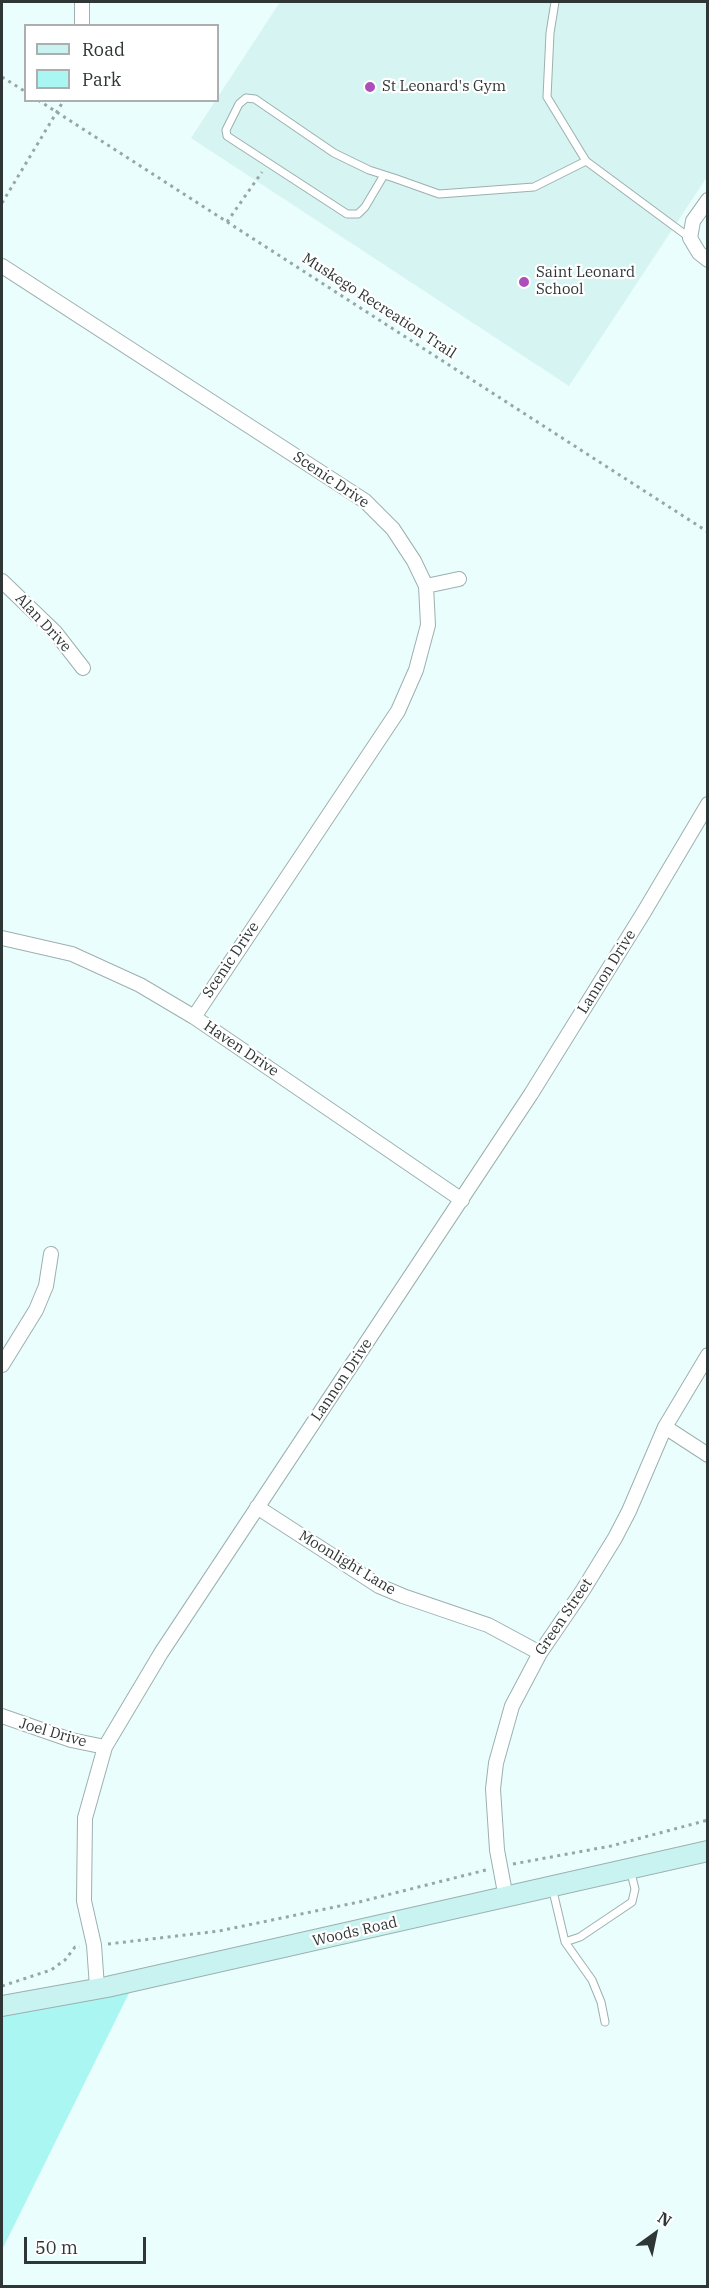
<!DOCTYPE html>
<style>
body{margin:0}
#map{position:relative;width:709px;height:2288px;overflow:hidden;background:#eafffd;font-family:"IBM Plex Serif",serif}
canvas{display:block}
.frame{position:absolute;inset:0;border:3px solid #2e3636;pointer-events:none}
.legend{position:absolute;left:24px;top:24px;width:195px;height:78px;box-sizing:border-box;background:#fff;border:2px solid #abafaf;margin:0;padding:8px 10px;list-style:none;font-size:18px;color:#2e3636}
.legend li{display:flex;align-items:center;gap:12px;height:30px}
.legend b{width:30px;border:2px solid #abafaf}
.north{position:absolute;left:625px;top:2204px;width:60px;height:60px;-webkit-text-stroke:4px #fff;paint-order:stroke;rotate:33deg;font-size:16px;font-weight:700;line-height:24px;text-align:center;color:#2e3636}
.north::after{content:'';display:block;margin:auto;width:21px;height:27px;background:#2e3636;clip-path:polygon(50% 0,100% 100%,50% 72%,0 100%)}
.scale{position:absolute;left:24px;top:2237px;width:122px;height:27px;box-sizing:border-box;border:3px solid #2e3636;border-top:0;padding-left:8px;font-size:18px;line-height:21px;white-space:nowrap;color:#2e3636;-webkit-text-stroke:4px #fff;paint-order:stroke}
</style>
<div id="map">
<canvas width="709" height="2288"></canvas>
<div class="frame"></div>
<ul class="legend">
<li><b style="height:8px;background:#c9f3f1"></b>Road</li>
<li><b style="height:16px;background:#aaf6f2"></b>Park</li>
</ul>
<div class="north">N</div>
<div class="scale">50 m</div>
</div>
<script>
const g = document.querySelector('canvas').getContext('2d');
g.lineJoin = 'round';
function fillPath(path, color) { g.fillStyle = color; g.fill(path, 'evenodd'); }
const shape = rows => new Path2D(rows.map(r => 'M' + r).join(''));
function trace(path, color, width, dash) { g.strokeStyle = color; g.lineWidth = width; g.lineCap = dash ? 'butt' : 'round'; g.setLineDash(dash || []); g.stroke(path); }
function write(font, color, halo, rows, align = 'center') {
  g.font = font + ' "IBM Plex Serif",serif'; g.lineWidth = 4.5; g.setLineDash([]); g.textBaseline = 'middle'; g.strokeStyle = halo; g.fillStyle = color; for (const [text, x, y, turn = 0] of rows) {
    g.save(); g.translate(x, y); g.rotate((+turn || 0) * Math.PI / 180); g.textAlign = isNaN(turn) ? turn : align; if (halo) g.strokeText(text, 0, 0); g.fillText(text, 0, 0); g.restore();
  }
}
const built = shape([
 [280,2,707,2,707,177,569,386,191,138]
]);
const green = shape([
 [132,1987,2,2250,2,2015]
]);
const path = shape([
 [2,77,26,92],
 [38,100,708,532],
 [2,203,64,100],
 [227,222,262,172],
 [513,1864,611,1846,708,1820],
 [108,1944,219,1931,359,1902,486,1870],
 [2,1986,51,1970,65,1960,75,1947,80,1947]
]);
const lane = shape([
 [555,2,550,33,547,97,586,161,690,238],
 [384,175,365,207,358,214,347,214,227,136,226,130,239,104,246,98,255,99,334,153,369,170,394,178,439,194,534,187,586,161],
 [552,1887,565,1942,592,1980,601,2002,605,2022],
 [565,1942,580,1937,632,1902,635,1889,630,1869]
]);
const street = shape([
 [82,2,82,26],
 [708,200,693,221,690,238,699,253,708,260],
 [2,266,365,501,393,529,414,561,426,586,428,625,416,670,398,711,194,1017],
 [2,581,55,632,83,668],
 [426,586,459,579],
 [2,938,72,954,140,985,194,1017,462,1200],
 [2,1365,36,1310,46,1286,51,1254],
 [665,1427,708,1455],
 [257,1507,379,1586,403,1596,488,1625,540,1653],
 [2,1716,71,1740,105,1747],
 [506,1898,497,1850,493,1789,496,1763,512,1706,540,1653,583,1590,615,1538,629,1511,665,1427,708,1355],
 [97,1987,94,1945,84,1901,85,1818,105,1747,161,1653,531,1094,644,912,708,804]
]);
const secondary = shape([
 [2,2006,107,1987,708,1851]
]);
const markers = [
 [370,87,6,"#ac4fba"],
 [524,282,6,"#ac4fba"]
];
const poiNames = [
 ["St Leonard's Gym",382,87],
 ["Saint Leonard",536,273],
 ["School",536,290]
];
const streetNames = [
 ["Muskego Recreation Trail",379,306,33],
 ["Scenic Drive",331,480,34],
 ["Alan Drive",43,623,47],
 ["Scenic Drive",231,960,-56],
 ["Lannon Drive",607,972,-58],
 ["Haven Drive",241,1049,34],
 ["Lannon Drive",342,1380,-56],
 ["Moonlight Lane",347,1563,31],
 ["Green Street",564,1617,-56],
 ["Joel Drive",53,1733,16],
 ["Woods Road",355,1932,-13]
];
fillPath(built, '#d6f4f2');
fillPath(green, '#aaf6f2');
trace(lane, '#9cb0af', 9);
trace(street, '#9cb0af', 16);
trace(secondary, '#9cb0af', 22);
trace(path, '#97a7a5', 3, [3, 4.5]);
trace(lane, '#fff', 7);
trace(street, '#fff', 14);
trace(secondary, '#c9f3f1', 20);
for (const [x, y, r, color] of markers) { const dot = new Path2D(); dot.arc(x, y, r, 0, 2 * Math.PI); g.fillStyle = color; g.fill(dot); trace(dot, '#fff', 2); }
write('15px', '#2e3636', '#fff', poiNames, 'left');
write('15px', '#2e3636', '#fff', streetNames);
</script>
